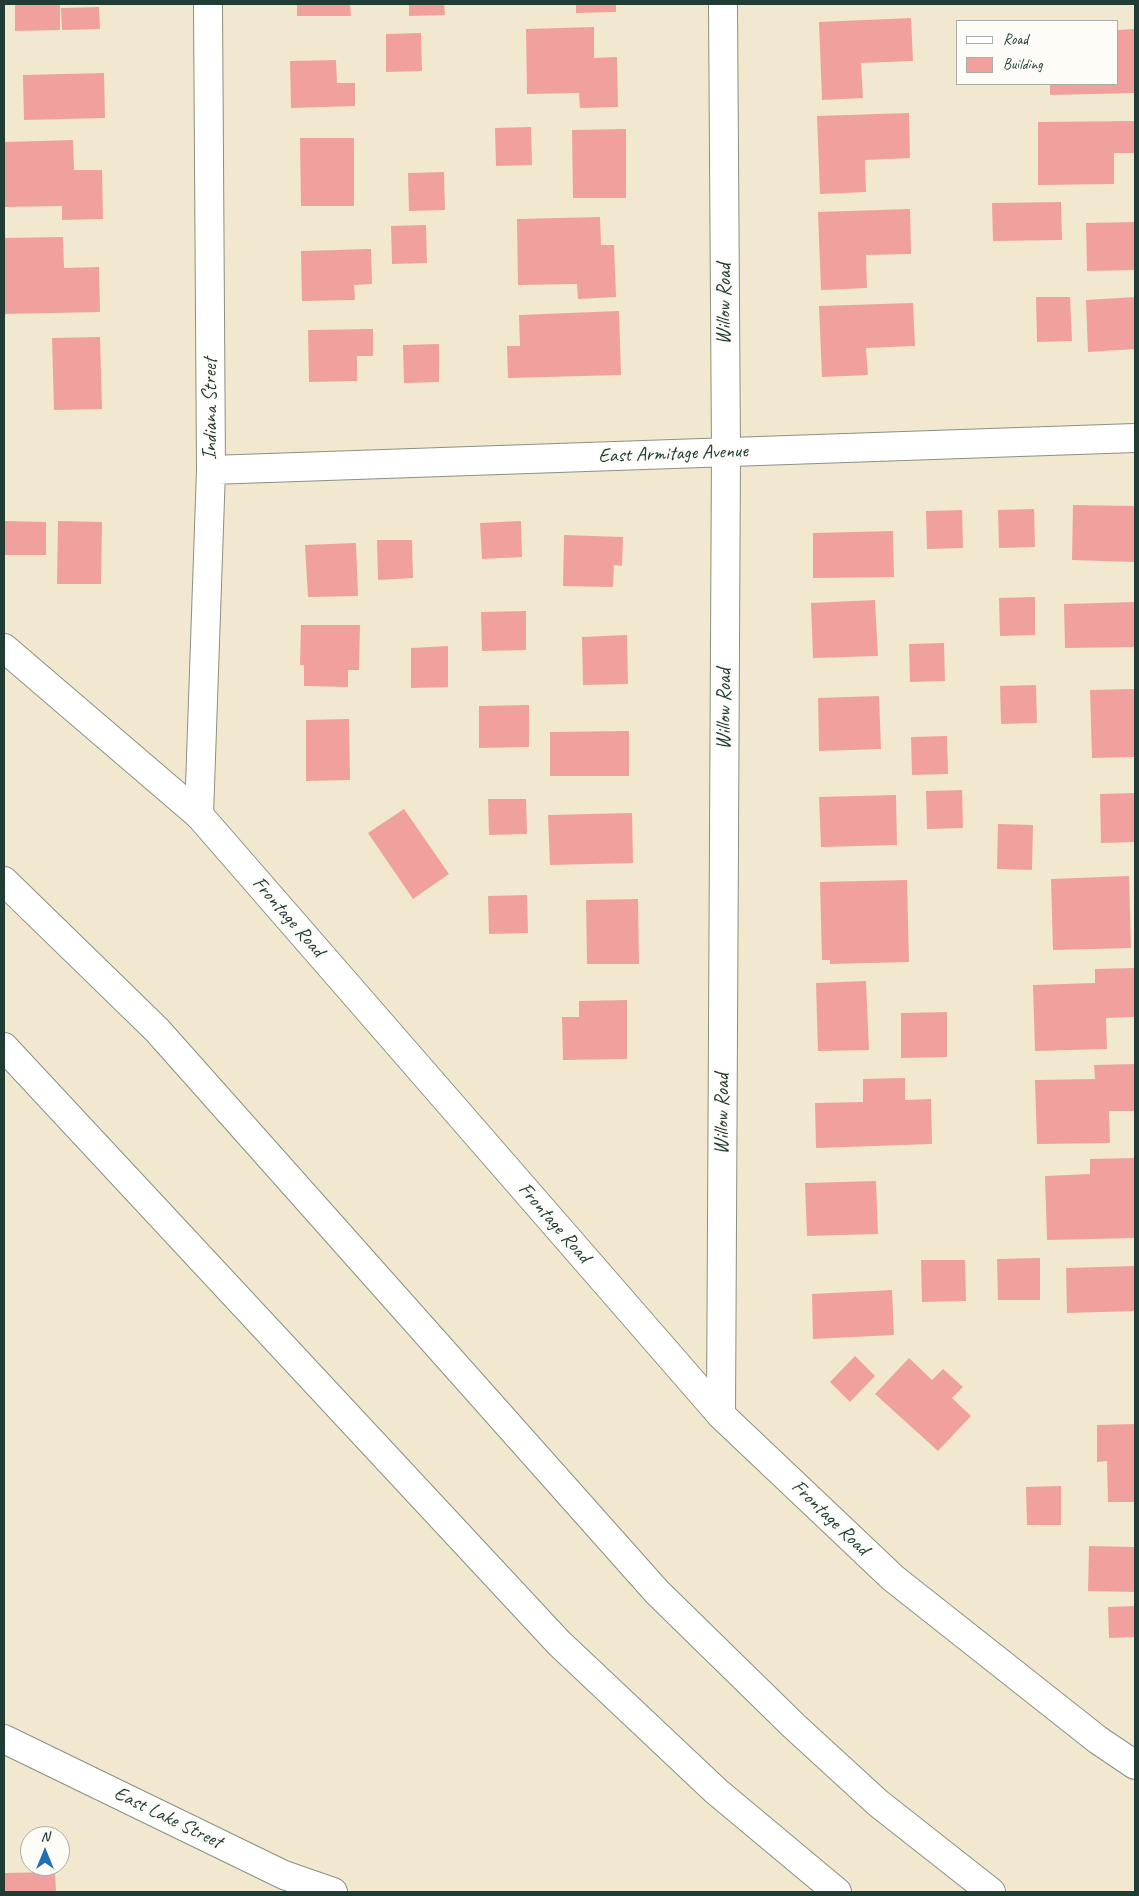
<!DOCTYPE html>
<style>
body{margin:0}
#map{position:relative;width:1139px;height:1896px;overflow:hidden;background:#f2e8cf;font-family:Caveat,sans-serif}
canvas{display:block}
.frame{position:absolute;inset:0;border:5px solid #1f3d34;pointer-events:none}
.legend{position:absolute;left:956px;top:20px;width:162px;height:65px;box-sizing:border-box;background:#fdfcf7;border:1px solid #a4b0a9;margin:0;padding:6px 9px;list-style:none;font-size:15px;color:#1f3d34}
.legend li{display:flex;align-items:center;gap:10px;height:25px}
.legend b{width:25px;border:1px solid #a4b0a9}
.north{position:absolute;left:20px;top:1826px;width:50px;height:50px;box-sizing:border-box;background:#fdfcf7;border:1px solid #a4b0a9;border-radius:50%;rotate:0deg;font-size:14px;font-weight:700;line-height:20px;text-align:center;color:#1f3d34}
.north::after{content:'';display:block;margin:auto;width:18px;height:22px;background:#1f6fb2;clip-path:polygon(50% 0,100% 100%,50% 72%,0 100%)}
</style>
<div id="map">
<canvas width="1139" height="1896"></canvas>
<div class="frame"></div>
<ul class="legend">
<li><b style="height:6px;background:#fff"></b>Road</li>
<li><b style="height:14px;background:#f0a19e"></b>Building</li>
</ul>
<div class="north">N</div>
</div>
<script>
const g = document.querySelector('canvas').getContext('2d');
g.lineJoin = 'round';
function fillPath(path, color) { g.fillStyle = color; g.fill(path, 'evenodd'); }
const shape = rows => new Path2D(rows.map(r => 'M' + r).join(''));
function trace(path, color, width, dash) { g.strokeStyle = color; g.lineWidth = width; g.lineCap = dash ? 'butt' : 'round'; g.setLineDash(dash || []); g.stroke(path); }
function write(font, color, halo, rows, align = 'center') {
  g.font = font + ' Caveat,sans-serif'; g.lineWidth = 4; g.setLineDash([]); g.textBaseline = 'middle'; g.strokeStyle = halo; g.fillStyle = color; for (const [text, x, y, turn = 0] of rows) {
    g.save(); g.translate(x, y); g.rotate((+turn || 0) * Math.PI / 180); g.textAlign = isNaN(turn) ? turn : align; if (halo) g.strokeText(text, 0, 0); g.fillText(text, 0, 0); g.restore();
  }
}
const building = shape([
 [15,4,60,4,60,30,15,31],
 [297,4,350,4,351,16,297,16],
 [409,4,444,4,445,15,409,16],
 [576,4,616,4,616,12,576,13],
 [99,7,100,29,62,30,61,8],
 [911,18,913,61,861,63,863,98,822,100,819,22],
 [594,27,594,58,617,57,618,107,580,108,579,93,527,94,526,29],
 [1135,29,1135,93,1050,95,1050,84,1118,84,1118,30],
 [421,33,422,71,386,72,386,34],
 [336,60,337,83,355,83,355,106,291,108,290,61],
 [104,73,105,118,24,120,23,75],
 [909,113,910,158,865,160,866,192,820,194,817,116],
 [1135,121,1135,153,1114,153,1114,184,1038,185,1038,122],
 [531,127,532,165,496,166,495,128],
 [626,129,626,198,573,198,572,130],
 [300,138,354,138,354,206,301,206],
 [73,140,74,170,102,170,103,219,62,220,62,206,4,207,4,142],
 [444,172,445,210,409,211,408,173],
 [1061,202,1062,240,993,241,992,203],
 [910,209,911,254,866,255,867,288,821,290,818,212],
 [600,217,601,245,614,245,616,297,578,299,577,284,518,285,517,219],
 [1135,222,1135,270,1087,271,1086,223],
 [426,225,427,263,392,264,391,226],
 [63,237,64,268,99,267,100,312,4,314,4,238],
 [371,249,372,284,354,285,355,300,302,301,301,251],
 [1036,297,1070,297,1072,341,1037,342],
 [1135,297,1135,349,1088,352,1086,300],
 [913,303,915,346,866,348,868,375,822,377,819,306],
 [619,311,621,375,508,378,507,346,520,346,519,315],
 [373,329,373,356,357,356,357,381,309,382,308,330],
 [100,337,102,409,54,410,52,338],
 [439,344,439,382,404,383,403,345],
 [1073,505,1135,506,1135,562,1072,560],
 [1034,509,1035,547,999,548,998,510],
 [962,510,963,548,927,549,926,511],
 [4,521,46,522,46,555,4,555],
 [58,521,102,522,101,584,57,584],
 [521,521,522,557,482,559,480,523],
 [893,531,894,577,813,578,813,533],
 [564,535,623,537,622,566,614,565,613,587,563,586],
 [377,540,412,540,413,578,378,580],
 [356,543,358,596,308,597,305,545],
 [1035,597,1035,635,1000,636,999,598],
 [875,600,878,656,813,658,811,603],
 [1135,602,1135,647,1065,648,1064,604],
 [526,611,526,650,482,651,481,612],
 [301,625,360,625,359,670,348,670,348,687,304,686,304,665,300,665],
 [627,635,628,684,583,685,582,637],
 [944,643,945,681,910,682,909,644],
 [448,646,448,687,411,688,411,648],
 [1036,685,1037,723,1001,724,1000,686],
 [1135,689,1135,757,1092,758,1090,690],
 [879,696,881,749,819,751,818,698],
 [529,705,529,747,479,748,479,706],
 [349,719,350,780,306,781,306,720],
 [629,731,629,776,550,776,550,732],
 [947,736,948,774,912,775,911,737],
 [962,790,963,828,927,829,926,791],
 [1135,793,1135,842,1101,843,1100,794],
 [896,795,897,845,821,847,819,797],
 [488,799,526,799,527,834,489,835],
 [404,809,449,874,413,899,368,833],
 [632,813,633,863,550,865,548,815],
 [998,824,1033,825,1032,870,997,869],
 [1129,876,1131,948,1053,950,1051,879],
 [907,880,909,962,830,964,830,960,822,960,820,882],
 [527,895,528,933,489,934,488,896],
 [638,899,639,964,587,964,586,900],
 [1134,968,1135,1017,1106,1018,1107,1049,1035,1051,1033,985,1095,983,1095,969],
 [866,981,869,1050,818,1051,816,983],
 [627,1000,627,1059,563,1060,562,1017,579,1017,579,1001],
 [947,1012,947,1057,901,1058,901,1013],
 [1135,1064,1135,1111,1109,1111,1110,1143,1037,1144,1035,1080,1095,1079,1094,1065],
 [905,1078,905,1100,931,1099,932,1144,816,1148,815,1103,863,1102,863,1079],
 [1134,1158,1135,1238,1047,1240,1045,1176,1090,1174,1090,1159],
 [876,1181,878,1234,807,1236,805,1183],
 [1040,1258,1040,1300,998,1300,997,1259],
 [921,1260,965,1260,966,1301,922,1302],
 [1135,1266,1135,1311,1067,1313,1066,1268],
 [892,1290,894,1335,813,1339,812,1294],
 [855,1356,875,1376,850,1402,830,1382],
 [909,1358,932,1380,943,1369,963,1387,952,1398,971,1416,938,1451,875,1394],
 [1135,1424,1135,1502,1108,1502,1107,1461,1097,1462,1097,1425],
 [1061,1486,1061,1525,1027,1525,1026,1487],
 [1089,1546,1135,1547,1135,1592,1088,1591],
 [1135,1606,1135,1637,1109,1638,1108,1607],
 [55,1872,56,1892,4,1892,4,1873]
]);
const minor = shape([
 [211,470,1135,438],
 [199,815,211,470,208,4],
 [721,1415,726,452,723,4],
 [4,1739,284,1875,333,1892]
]);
const tertiary = shape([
 [4,648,199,815,721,1415,893,1578,1098,1740,1135,1765]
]);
const motorway = shape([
 [4,881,157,1030,657,1592,794,1726,878,1803,991,1892],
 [4,1047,559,1643,716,1791,837,1892]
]);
const streetNames = [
 ["Willow Road",725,304,-90],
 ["Indiana Street",211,409,-90],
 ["East Armitage Avenue",673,454,-2],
 ["Willow Road",725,709,-90],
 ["Frontage Road",288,917,49],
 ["Willow Road",723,1114,-90],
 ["Frontage Road",554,1223,49],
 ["Frontage Road",830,1518,44],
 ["East Lake Street",168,1818,26]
];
fillPath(building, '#f0a19e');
trace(minor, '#889282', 30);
trace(tertiary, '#889282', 30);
trace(motorway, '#889282', 30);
trace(minor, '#fff', 28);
trace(tertiary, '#fff', 28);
trace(motorway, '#fff', 28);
write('20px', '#1f3d34', '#fdfcf7', streetNames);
</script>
